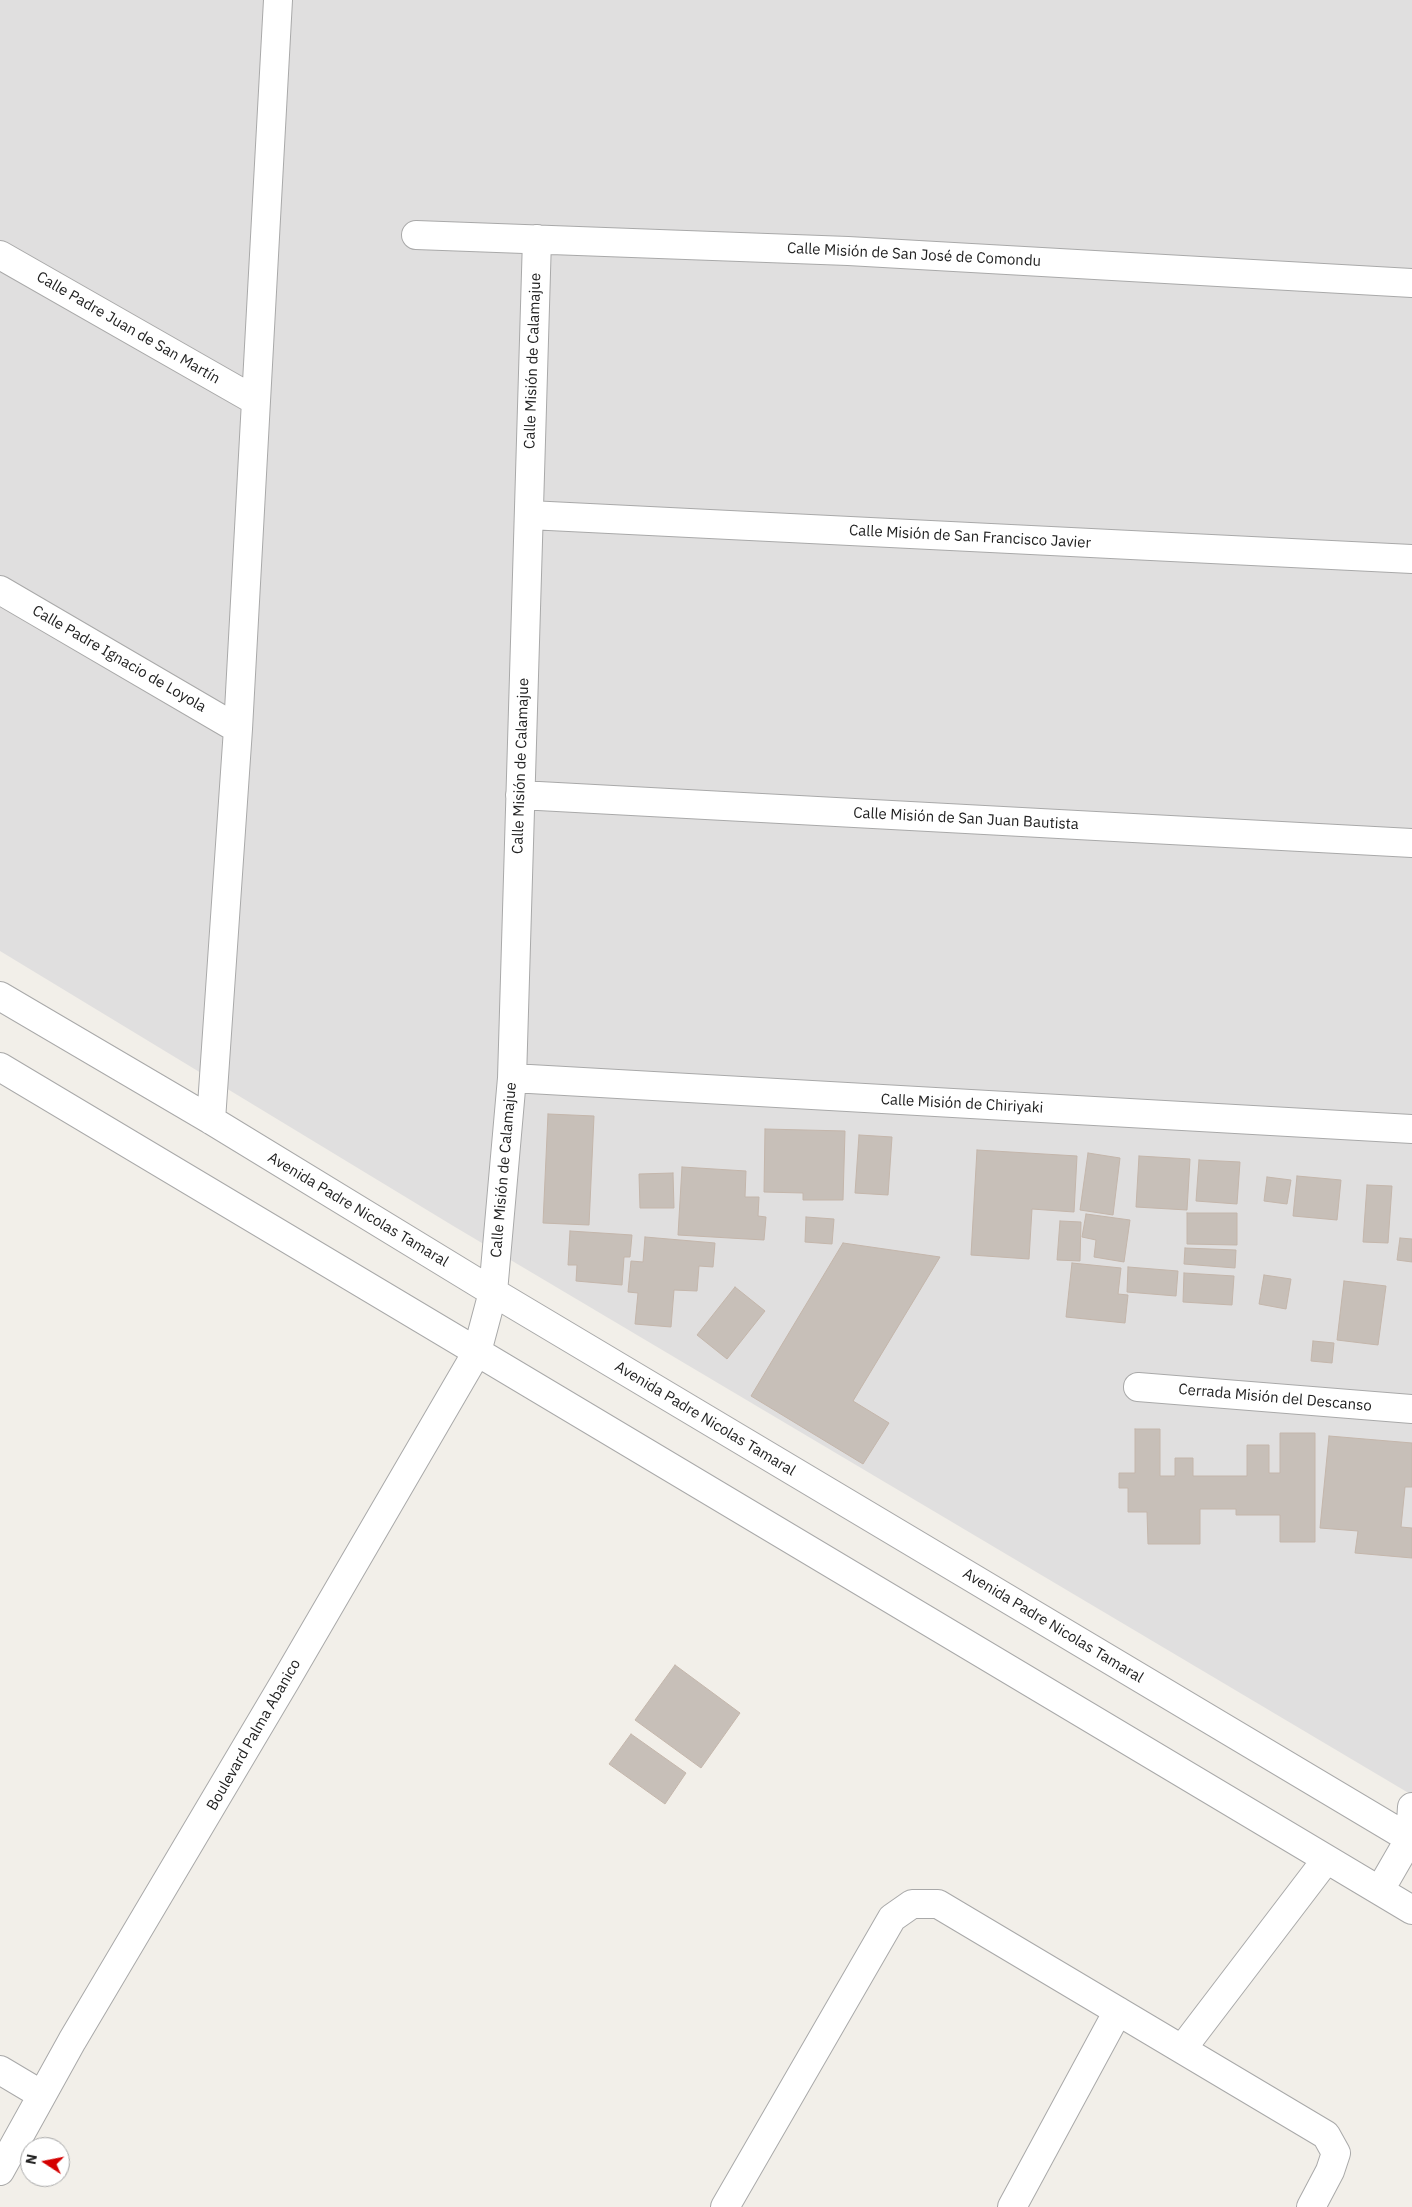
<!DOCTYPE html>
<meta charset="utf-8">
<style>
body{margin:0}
#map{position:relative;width:1412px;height:2207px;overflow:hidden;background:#f2efe9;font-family:"IBM Plex Sans",sans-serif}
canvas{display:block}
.north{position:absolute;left:20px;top:2137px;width:50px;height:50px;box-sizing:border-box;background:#fff;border:1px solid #a7a7a7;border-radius:50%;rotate:281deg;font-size:14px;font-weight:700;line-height:20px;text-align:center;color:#222}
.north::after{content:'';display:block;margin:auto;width:18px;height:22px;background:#d40000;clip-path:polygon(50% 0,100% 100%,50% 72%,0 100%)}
</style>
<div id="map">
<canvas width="1412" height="2207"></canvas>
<div class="north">N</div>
</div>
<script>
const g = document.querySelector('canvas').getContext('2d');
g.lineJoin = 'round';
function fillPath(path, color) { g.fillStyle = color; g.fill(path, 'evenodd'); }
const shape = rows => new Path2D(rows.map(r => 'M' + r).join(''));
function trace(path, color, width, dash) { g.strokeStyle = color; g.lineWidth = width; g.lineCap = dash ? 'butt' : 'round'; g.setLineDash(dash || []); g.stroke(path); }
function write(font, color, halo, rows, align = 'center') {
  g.font = font + ' "IBM Plex Sans",sans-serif'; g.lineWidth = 4.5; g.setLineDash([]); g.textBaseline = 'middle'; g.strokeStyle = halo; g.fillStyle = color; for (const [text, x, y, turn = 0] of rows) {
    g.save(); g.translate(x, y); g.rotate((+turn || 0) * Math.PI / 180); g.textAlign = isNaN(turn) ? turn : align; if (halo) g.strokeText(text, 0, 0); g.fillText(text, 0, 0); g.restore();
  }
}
const residential = shape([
 [0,0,1412,0,1412,1795,455,1227,0,951]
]);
const building = shape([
 [548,1114,594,1116,589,1225,543,1223,548,1114],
 [765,1129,845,1131,843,1200,803,1200,803,1193,764,1192,765,1129],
 [859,1135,892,1137,888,1195,855,1193,859,1135],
 [977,1150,1077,1156,1074,1212,1032,1209,1029,1259,971,1255,977,1150],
 [1088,1153,1120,1158,1113,1215,1080,1210,1088,1153],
 [1139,1156,1190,1159,1187,1210,1136,1207,1139,1156],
 [1199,1160,1240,1162,1237,1204,1196,1201,1199,1160],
 [682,1167,746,1171,745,1197,759,1197,758,1216,766,1217,764,1240,678,1235,682,1167],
 [673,1173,674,1208,640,1208,639,1174,673,1173],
 [1297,1176,1341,1180,1337,1220,1293,1216,1297,1176],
 [1267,1177,1291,1180,1287,1204,1264,1201,1267,1177],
 [1367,1185,1392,1186,1388,1243,1363,1242,1367,1185],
 [1187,1213,1237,1213,1237,1245,1187,1244,1187,1213],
 [1086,1214,1130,1220,1124,1262,1094,1257,1096,1240,1082,1237,1086,1214],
 [806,1217,834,1219,832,1244,805,1242,806,1217],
 [1060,1221,1081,1222,1080,1261,1057,1260,1060,1221],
 [570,1231,632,1235,630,1257,624,1257,622,1285,576,1281,577,1265,568,1265,570,1231],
 [645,1237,715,1243,713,1267,699,1266,697,1291,674,1290,671,1327,635,1324,638,1293,628,1292,631,1261,643,1262,645,1237],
 [1400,1238,1412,1239,1412,1262,1397,1260,1400,1238],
 [843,1243,940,1257,853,1401,889,1423,863,1464,751,1396,843,1243],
 [1185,1248,1236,1250,1235,1268,1184,1264,1185,1248],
 [1072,1263,1121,1268,1118,1294,1128,1295,1125,1323,1066,1317,1072,1263],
 [1128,1267,1178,1271,1176,1296,1127,1292,1128,1267],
 [1184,1273,1234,1276,1232,1305,1183,1302,1184,1273],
 [1264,1275,1291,1279,1286,1309,1259,1304,1264,1275],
 [1344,1281,1386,1286,1378,1345,1337,1340,1344,1281],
 [735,1287,765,1311,727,1359,697,1335,735,1287],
 [1313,1341,1334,1343,1332,1363,1311,1361,1313,1341],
 [1135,1429,1160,1429,1160,1476,1175,1476,1175,1458,1193,1458,1193,1476,1247,1476,1247,1445,1269,1445,1269,1473,1280,1473,1280,1433,1315,1433,1315,1542,1280,1542,1280,1515,1236,1515,1236,1509,1200,1509,1200,1544,1148,1544,1147,1512,1128,1512,1128,1488,1119,1488,1119,1473,1135,1473,1135,1429],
 [1329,1436,1412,1443,1412,1487,1405,1487,1401,1527,1412,1528,1412,1558,1355,1553,1358,1531,1320,1528,1329,1436],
 [675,1665,740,1713,701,1768,635,1720,675,1665],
 [631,1734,686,1773,665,1804,609,1764,631,1734]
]);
const minor = shape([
 [416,235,848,251,1412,283],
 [0,255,256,401],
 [529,515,1412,559],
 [0,590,238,729],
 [520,795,1412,843],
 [0,996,211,1120,493,1292,1412,1840],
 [0,1067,1412,1910],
 [512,1078,1412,1129],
 [211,1120,238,729,278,0],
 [1138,1387,1412,1409],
 [1380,1890,1410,1838,1412,1807],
 [1182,2049,1326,1860],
 [0,2070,42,2095],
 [0,2171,72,2041,286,1680,477,1352,493,1292,512,1078,537,239],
 [725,2207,892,1918,912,1904,938,1904,1326,2135,1336,2153,1330,2171,1311,2207],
 [1012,2207,1118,2011]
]);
const streetNames = [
 ["Calle Misión de San José de Comondu",914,255,3],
 ["Calle Padre Juan de San Martín",128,328,30],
 ["Calle Misión de Calamajue",533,361,-88],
 ["Calle Misión de San Francisco Javier",970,537,3],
 ["Calle Padre Ignacio de Loyola",119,659,30],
 ["Calle Misión de Calamajue",521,766,-88],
 ["Calle Misión de San Juan Bautista",966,819,3],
 ["Calle Misión de Chiriyaki",962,1104,3],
 ["Calle Misión de Calamajue",504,1170,-85],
 ["Avenida Padre Nicolas Tamaral",358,1210,31],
 ["Cerrada Misión del Descanso",1275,1398,5],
 ["Avenida Padre Nicolas Tamaral",705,1419,31],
 ["Avenida Padre Nicolas Tamaral",1053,1626,31],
 ["Boulevard Palma Abanico",254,1735,-60]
];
fillPath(residential, '#e0dfdf');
fillPath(building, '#c7bfb8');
trace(building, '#c4b6ab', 1);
trace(minor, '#a9a9a9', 30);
trace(minor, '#fff', 28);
write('15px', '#222', '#fff', streetNames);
</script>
